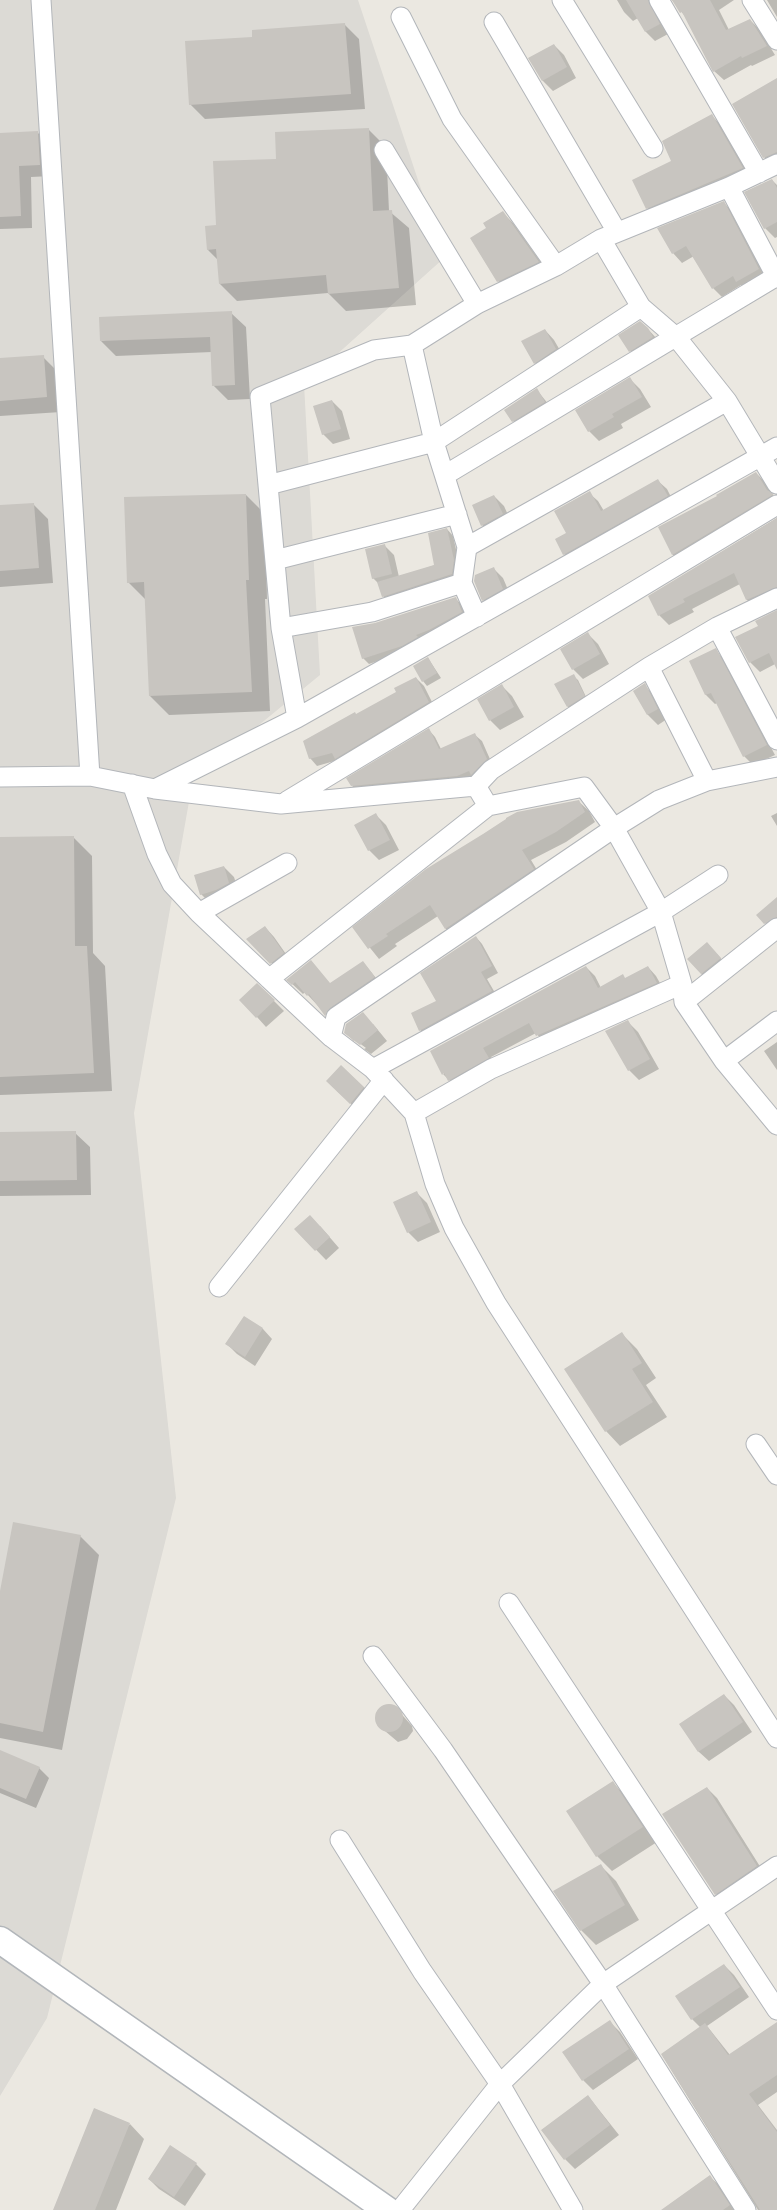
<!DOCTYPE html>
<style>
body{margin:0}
canvas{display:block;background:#ebe8e1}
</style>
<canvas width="777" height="2210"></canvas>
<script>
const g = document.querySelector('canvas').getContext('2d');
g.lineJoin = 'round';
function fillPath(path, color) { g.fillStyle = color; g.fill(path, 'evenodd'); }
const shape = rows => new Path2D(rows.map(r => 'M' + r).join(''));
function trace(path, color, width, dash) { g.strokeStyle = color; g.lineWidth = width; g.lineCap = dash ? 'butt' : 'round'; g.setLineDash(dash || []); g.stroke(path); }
const industrial = shape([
 [0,0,358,0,444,258,304,384,320,675,193,779,134,1113,176,1498,47,2018,0,2096]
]);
const shadow = shape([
 [617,0,662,0,668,34,655,41,646,32,638,18,633,21,624,12],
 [672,0,734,0,719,10,729,30,750,20,759,29,775,55,752,66,751,65,724,80,714,71,688,20],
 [767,0,777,0,777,17],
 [344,24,359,39,365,109,205,119,190,104,254,38],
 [554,45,564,55,576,78,553,91,543,81,530,59],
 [777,80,777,165,774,167,764,157],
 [711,115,721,125,752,178,657,218,647,208,673,162],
 [368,129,386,147,389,211,409,228,416,305,346,311,328,293,237,301,220,284,218,260,208,250,206,227,217,226,278,160],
 [38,133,49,144,51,176,31,177,32,228,0,229,0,134],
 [772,180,777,185,777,237,775,238,765,228],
 [724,203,733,212,768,278,746,290,741,285,722,297,713,288,694,256,682,263,673,253],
 [503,213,513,223,548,272,508,291,498,281,488,229],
 [231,313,246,327,250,399,228,400,213,385,212,352,116,356,101,341],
 [647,328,657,339,640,361,630,351],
 [545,330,554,340,565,359,544,373,535,363],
 [43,357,58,372,61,412,0,416,0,360],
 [630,379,640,389,651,407,621,424,623,428,599,441,589,431],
 [537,390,553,410,521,429,513,421],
 [332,401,342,411,350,439,333,444,323,434],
 [756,473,766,483,774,497,683,564,673,555,660,528,718,497],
 [658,481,667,489,675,505,572,563,564,554,568,534,589,493,598,501,604,511],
 [246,495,265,514,267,599,265,599,270,711,169,715,150,696,146,600,128,582],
 [494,496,504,506,512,524,492,535,482,525,474,505],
 [33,504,48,519,53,583,0,587,0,507],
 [777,518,777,600,757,609,747,600,740,584,692,609,694,612,669,625,659,615,650,596],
 [447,529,453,536,460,567,458,580,389,602,383,596,380,585,373,578,384,545,394,555,399,577,435,565],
 [493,568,503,578,512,599,493,610,483,600],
 [455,598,461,604,467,618,408,651,369,664,363,658,376,624],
 [777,611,777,663,760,672,750,662,759,627],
 [588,634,598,644,609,664,583,679,573,669],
 [715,650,724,659,775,755,753,765,744,756,717,703,715,704,706,695,690,661],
 [428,658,441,678,427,686,423,681],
 [573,676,578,680,588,701,572,711,568,707],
 [416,678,424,686,436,710,338,760,317,766,310,758,356,715,398,693],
 [644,685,654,695,667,719,658,725,648,715,635,691],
 [502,686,512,696,524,717,500,730,490,720],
 [429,730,435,737,441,749,475,735,482,741,493,766,475,778,359,792,352,786],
 [578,801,589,811,595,822,566,842,531,860,543,880,456,939,446,929,438,916,395,944,397,946,379,959,354,928],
 [777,813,777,826,771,816],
 [376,815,386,825,399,850,379,860,369,850],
 [0,838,74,838,92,856,93,953,105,966,112,1091,0,1095],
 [224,867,234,877,239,893,211,904,201,894],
 [777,899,777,932,775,933,765,923],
 [265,927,274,937,293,964,281,973,248,939],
 [476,937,482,944,498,973,487,979,498,998,427,1037,420,1030],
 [717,954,730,969,711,984,701,974],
 [363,962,384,988,335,1024,305,992,303,994,288,980,330,984],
 [586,967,595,976,601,988,626,979,648,967,656,976,665,992,546,1045,536,1033,491,1057,497,1067,458,1089,443,1074],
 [257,984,284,1011,266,1027,257,1017],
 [628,1022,638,1032,659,1069,639,1080,629,1070],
 [373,1024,387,1041,371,1054,364,1049,366,1048,354,1039,354,1041,345,1032],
 [777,1042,777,1070,764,1051],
 [364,1087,373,1097,361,1113,337,1091],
 [0,1133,75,1133,90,1147,91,1195,0,1196],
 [417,1193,427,1203,440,1232,418,1242,408,1232],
 [320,1226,339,1248,326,1260,296,1229],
 [244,1317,263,1329,272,1339,255,1366,237,1354,227,1344],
 [622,1334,637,1349,656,1378,646,1385,667,1417,620,1446,606,1431],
 [80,1536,99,1555,62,1750,0,1738,0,1597],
 [724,1695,734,1705,752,1732,709,1761,699,1752,681,1724],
 [392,1706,396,1708,412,1726,413,1731,407,1739,398,1742,379,1726,377,1716,382,1708],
 [0,1751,39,1768,49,1778,36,1808,0,1793],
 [613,1783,627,1797,657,1842,612,1871,597,1856],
 [707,1788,717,1798,766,1876,725,1904,716,1894],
 [601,1866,616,1881,639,1920,596,1945,581,1930],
 [724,1965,734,1975,749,1997,707,2026,730,2055,777,2033,777,2092,758,2105,777,2130,777,2210,758,2210,662,2055,701,2028,692,2019],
 [610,2022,620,2032,638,2059,593,2090,583,2080],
 [588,2096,619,2135,575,2169,565,2159],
 [130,2124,144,2139,116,2210,54,2210],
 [196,2164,206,2174,185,2206,159,2189,149,2179],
 [710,2177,721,2187,736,2210,663,2210]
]);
const building = shape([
 [626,0,648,0,660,24,645,32],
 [672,0,710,0,726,30,750,19,767,46,742,58,741,56,713,72,682,12,680,13],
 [345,23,351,94,189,105,185,41,252,37,252,30],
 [554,44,567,67,542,81,528,58],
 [777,78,777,152,763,158,732,104],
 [712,114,743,168,646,209,632,180,671,161,662,141],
 [369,128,373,211,392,210,399,288,328,294,326,275,219,284,216,249,207,250,205,226,216,225,213,161,276,159,275,132],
 [38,131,40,165,19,166,21,216,0,217,0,133],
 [772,179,777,188,777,222,764,229,744,192],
 [724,201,759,269,736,282,733,276,712,289,686,246,672,254,657,228],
 [503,211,539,262,497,282,470,238,486,228,483,223],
 [232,311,235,385,212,386,210,337,100,341,99,317],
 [640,321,648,328,653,337,629,352,618,335],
 [545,329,556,349,534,364,521,341],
 [44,355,47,397,0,401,0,358],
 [630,377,642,397,612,414,614,417,588,432,575,410],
 [537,388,545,402,512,422,504,410],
 [332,400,341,429,322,435,313,406],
 [756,472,767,490,774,494,672,555,658,527,717,496,716,495],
 [658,479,668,496,563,555,555,539,566,533,554,511,590,491,601,511],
 [246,494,249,580,246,580,252,692,149,696,144,582,127,583,124,497],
 [494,495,503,514,481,526,472,505],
 [34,503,39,568,0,571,0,505],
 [777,518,777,587,746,600,734,573,683,599,685,602,658,616,648,596],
 [447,528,454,560,452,574,382,597,377,582,434,565,428,533],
 [385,544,392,574,372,579,365,549],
 [494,567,503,589,482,601,474,581,475,575],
 [456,597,462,612,429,630,416,635,418,637,402,646,362,659,352,627,375,623],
 [777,610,777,670,769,653,749,663,735,637,758,626,755,621],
 [588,632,600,654,572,670,560,649],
 [716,648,767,745,743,757,711,693,705,695,689,661],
 [428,657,437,673,422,682,413,666],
 [574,674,585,696,567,707,554,684],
 [416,677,429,702,335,759,332,753,309,759,303,741,355,712,356,714,396,692,394,688],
 [645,683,658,709,647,715,633,691],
 [502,684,514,707,489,721,477,699],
 [429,728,439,749,475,733,487,759,471,775,469,771,457,776,351,786,346,778],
 [579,800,585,812,556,832,522,850,534,869,445,929,430,905,386,934,388,936,368,949,352,927,426,869,483,834,506,819,506,818,517,812],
 [376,813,390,840,368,851,354,825],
 [74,836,75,946,87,946,94,1073,0,1077,0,837],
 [224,866,229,883,216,890,200,895,194,875],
 [777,897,777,917,764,924,756,915],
 [265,926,284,953,270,964,246,939],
 [476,936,492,966,481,972,492,991,419,1031,411,1013,436,1001,420,973],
 [707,942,721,958,701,974,687,959],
 [311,960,330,983,363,961,375,977,330,1008,325,1016,309,994,307,996,295,982,292,985,286,980],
 [586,966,598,988,623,974,625,978,648,966,657,983,536,1036,529,1023,483,1048,489,1058,448,1081,444,1073,442,1075,430,1051],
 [257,983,275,1000,256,1018,239,1000],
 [363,1012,378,1030,360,1045,344,1033,346,1024],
 [628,1020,650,1059,628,1071,605,1031],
 [341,1065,364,1087,350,1104,326,1081],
 [76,1131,77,1180,0,1181,0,1132],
 [417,1191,431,1222,407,1233,393,1202],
 [310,1215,330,1237,315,1251,294,1229],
 [244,1316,263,1328,245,1357,225,1344],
 [622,1332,642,1363,632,1369,653,1402,605,1432,564,1369],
 [13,1522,81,1535,43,1732,0,1723,0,1591],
 [724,1694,743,1722,698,1752,679,1724],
 '375 1718a14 14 0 1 1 28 0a14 14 0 1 1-28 0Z',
 [0,1750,40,1767,26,1799,0,1788],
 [613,1781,643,1827,596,1857,566,1811],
 [707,1787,757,1866,715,1895,662,1814],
 [601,1864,625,1905,580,1931,553,1891],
 [724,1964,740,1987,691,2020,675,1996],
 [610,2020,629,2049,582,2081,562,2052],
 [777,2022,777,2075,749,2094,777,2132,777,2210,760,2210,661,2054,705,2023,728,2055],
 [588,2095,610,2125,564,2160,541,2130],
 [94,2108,130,2123,95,2210,53,2210],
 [170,2145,197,2163,174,2197,148,2179],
 [710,2175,730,2205,723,2210,661,2210]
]);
const street = shape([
 [41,0,90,776],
 [562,0,653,148],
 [659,0,759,173],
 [752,0,777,40],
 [401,17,452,119,556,266],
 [494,22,617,232],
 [384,150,477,304],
 [729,187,777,278],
 [641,307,677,338,727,401,777,484],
 [412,345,434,442,467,547,462,583,477,617],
 [445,475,777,276],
 [268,485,434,442,641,307,601,239],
 [467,547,727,401],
 [275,560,457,514],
 [717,627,777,740],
 [281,628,372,612,462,583],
 [649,667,707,781],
 [297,718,281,628,260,397,374,350,412,345,477,304,556,266,601,239,729,187,777,164],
 [0,777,90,776,155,789,281,804,476,786,488,806,584,787,614,828,661,912,682,984,684,1002,724,1061,777,1125],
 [132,784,157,854,172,884,199,913,331,1037,373,1069,414,1113,435,1184,454,1228,496,1303,777,1738],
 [476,786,491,770,649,667,717,627,777,598],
 [155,789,297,718,777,447],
 [287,801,777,505],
 [199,913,287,863],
 [269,979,488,806],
 [684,1002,777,928],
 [331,1037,336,1017,614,828,659,800,707,781,777,767],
 [724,1061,777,1021],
 [373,1069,661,912,718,875],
 [414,1113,491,1069,682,984],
 [219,1287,384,1080],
 [756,1444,777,1475],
 [509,1603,777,2010],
 [373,1656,443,1750,603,1984,746,2210],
 [340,1840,422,1971,500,2084,573,2210],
 [400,2210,500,2084,603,1984,777,1866]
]);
const secondary = shape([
 [0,1940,387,2210]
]);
fillPath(industrial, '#dcdad5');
fillPath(shadow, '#0003');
fillPath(building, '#c8c5c0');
trace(street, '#b3b6ba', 21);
trace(secondary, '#b2b6ba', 29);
trace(street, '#fff', 19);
trace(secondary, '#fff', 26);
</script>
